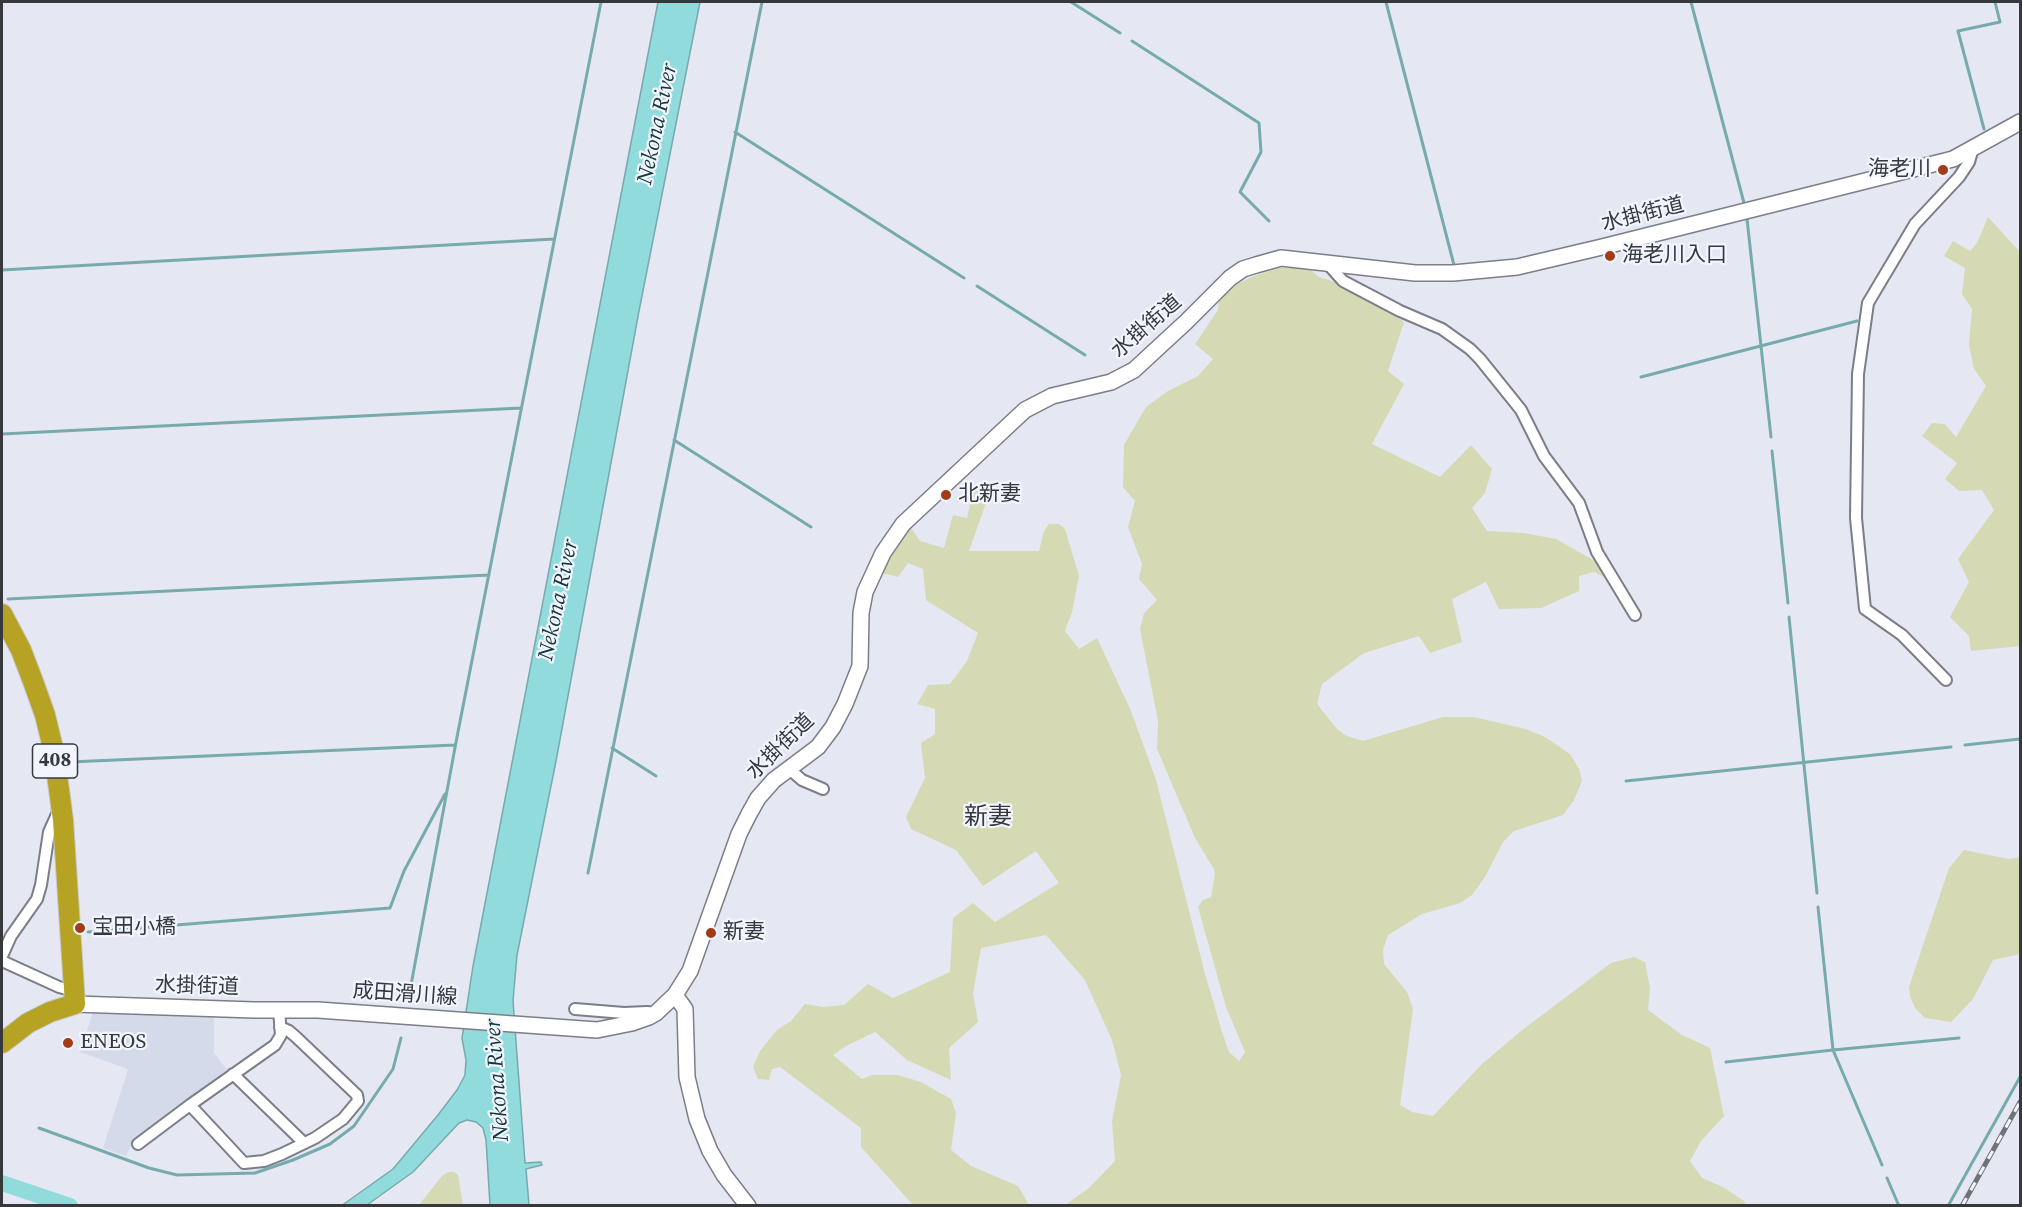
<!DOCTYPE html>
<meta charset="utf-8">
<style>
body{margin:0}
#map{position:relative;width:2022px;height:1207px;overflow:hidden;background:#e5e8f2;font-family:"Source Serif 4",serif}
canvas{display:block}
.frame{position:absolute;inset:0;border:3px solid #37383c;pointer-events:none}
</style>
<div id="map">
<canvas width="2022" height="1207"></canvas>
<div class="frame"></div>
</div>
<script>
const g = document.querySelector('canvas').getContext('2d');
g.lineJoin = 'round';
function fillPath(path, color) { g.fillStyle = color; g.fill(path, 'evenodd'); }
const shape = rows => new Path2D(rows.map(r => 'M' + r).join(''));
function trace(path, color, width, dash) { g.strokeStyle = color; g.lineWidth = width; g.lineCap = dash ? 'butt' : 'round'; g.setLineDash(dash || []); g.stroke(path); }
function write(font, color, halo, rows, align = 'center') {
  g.font = font + ' "Source Serif 4","Noto Sans JP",serif'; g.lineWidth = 4.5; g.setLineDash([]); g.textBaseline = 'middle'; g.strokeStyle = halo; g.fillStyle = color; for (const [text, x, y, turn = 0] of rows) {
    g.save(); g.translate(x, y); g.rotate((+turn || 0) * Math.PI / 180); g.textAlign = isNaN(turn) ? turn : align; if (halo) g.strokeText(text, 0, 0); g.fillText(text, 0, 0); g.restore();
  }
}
const built = shape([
 [94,1009,214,1013,214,1053,227,1070,134,1140,126,1156,103,1148,128,1069,80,1052]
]);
const green = shape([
 [1988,217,2020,252,2020,646,1971,651,1969,636,1950,617,1969,582,1958,559,1994,510,1982,490,1959,491,1945,479,1957,463,1922,436,1932,423,1945,424,1956,437,1986,386,1974,369,1969,345,1972,309,1962,294,1965,268,1944,256,1953,241,1970,251,1977,243],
 [1280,268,1308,268,1319,277,1341,284,1404,322,1388,371,1404,384,1372,444,1440,477,1471,445,1492,469,1485,493,1472,508,1487,531,1524,533,1556,539,1600,564,1604,577,1594,572,1579,576,1579,591,1541,608,1499,609,1486,582,1452,599,1462,642,1430,653,1419,636,1364,653,1322,684,1317,704,1337,729,1347,736,1363,741,1443,717,1473,717,1526,729,1545,737,1570,754,1579,769,1582,781,1574,800,1563,815,1514,831,1503,842,1485,877,1472,895,1460,903,1422,914,1388,935,1383,950,1384,964,1407,992,1413,1009,1400,1105,1412,1112,1433,1116,1482,1064,1521,1031,1611,963,1634,957,1645,962,1650,988,1648,1010,1682,1035,1710,1048,1724,1116,1701,1141,1690,1161,1702,1178,1723,1187,1744,1201,1746,1205,1065,1205,1089,1188,1115,1161,1112,1121,1121,1075,1112,1040,1085,980,1046,935,981,948,973,993,978,1022,949,1048,951,1080,907,1060,875,1032,846,1046,833,1055,862,1079,872,1075,898,1075,921,1082,951,1099,956,1113,951,1150,971,1166,1018,1186,1029,1205,913,1205,861,1147,861,1128,780,1067,772,1069,769,1080,758,1079,753,1067,760,1051,777,1030,791,1021,805,1004,823,1007,844,1005,868,984,893,998,950,972,953,918,973,903,995,922,1059,883,1036,851,983,886,956,850,911,829,906,817,925,778,921,743,935,734,935,709,917,704,928,685,950,684,967,661,978,633,926,600,923,569,908,563,898,577,878,572,909,525,920,541,944,548,953,515,967,518,975,484,991,489,969,551,1039,551,1044,531,1049,524,1059,524,1065,529,1079,576,1072,612,1065,631,1079,649,1097,638,1131,711,1156,780,1205,974,1222,1032,1229,1052,1239,1061,1245,1052,1226,1007,1198,907,1203,900,1211,897,1215,874,1214,869,1195,838,1157,749,1158,721,1140,629,1144,613,1157,600,1139,579,1142,564,1128,527,1135,501,1123,487,1124,445,1146,407,1168,391,1198,376,1213,359,1195,344,1218,310,1219,300,1236,285,1254,276],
 [1964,850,2009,859,2020,857,2020,954,1993,960,1973,999,1951,1022,1925,1018,1915,1008,1910,996,1909,987,1949,868],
 [448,1172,454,1172,458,1175,463,1205,419,1205,442,1176]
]);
const water = shape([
 [658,2,700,2,639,311,556,761,517,955,513,1001,525,1163,541,1162,542,1165,526,1169,529,1205,490,1205,486,1140,483,1128,476,1122,467,1120,459,1123,413,1172,367,1205,341,1206,393,1169,438,1115,457,1090,465,1075,466,1060,462,1038,473,966,658,2]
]);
const stream = shape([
 [1071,2,1120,33],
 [1386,2,1454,265],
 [1691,2,1744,203],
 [1132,41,1259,123,1261,152,1240,192,1269,221],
 [1984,129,1958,31,2000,22,1995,2],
 [735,132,964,278],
 [1747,219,1771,437],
 [2,270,554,239],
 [977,286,1085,355],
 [1641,377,1857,321],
 [2,434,521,408],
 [674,440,811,527],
 [1772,451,1788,603],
 [8,599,489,575],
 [1789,617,1817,893],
 [1965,745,2020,739],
 [612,748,656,776],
 [70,762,455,745],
 [1626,781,1951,747],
 [588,873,762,2],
 [1818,907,1833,1050,1882,1165],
 [88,932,390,908,404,871,445,794],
 [411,985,457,737,601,2],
 [1726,1062,1833,1050,1959,1038],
 [39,1128,149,1168,177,1175,255,1173,293,1160,330,1144,354,1126,393,1069,401,1038],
 [1887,1178,1899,1206],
 [1948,1206,2020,1077]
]);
const river = shape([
 [2,1183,70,1206]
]);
const street = shape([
 [1326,262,1343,281,1400,311,1442,329,1470,349,1480,359,1521,410,1544,456,1579,503,1597,552,1635,615],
 [1946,680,1902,635,1865,609,1856,518,1858,374,1868,303,1915,224,1959,177,1969,162,1973,148],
 [790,767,795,774,802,780,823,789],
 [2,956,11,936,37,899,41,885,49,832,59,810],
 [2,961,59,987,74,991],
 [575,1009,624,1013,647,1012,655,1013],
 [233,1074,304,1143],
 [190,1105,244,1163,264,1161,282,1154,315,1138,343,1119,358,1101,357,1095,296,1037,289,1031,280,1027],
 [138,1144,190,1105,275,1045,281,1035,279,1010]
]);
const secondary = shape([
 [675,995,685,1009,687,1077,697,1119,710,1151,724,1175,748,1206],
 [75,1004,254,1010,318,1010,597,1030,632,1023,649,1017,656,1013,675,995,690,971,739,834,749,814,758,798,774,780,818,747,833,727,845,704,860,666,861,613,865,592,883,553,903,524,1025,410,1052,396,1111,382,1134,370,1186,322,1230,278,1243,269,1256,265,1281,258,1415,273,1453,273,1517,267,1602,247,1953,159,2020,122]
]);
const highway = shape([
 [2,614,21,650,34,684,45,715,54,752,63,820,75,1004,50,1012,28,1023,2,1043]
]);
const rail = shape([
 [1962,1206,2020,1102]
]);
const markers = [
 [1943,170,6,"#a23c16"],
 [1610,256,6,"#a23c16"],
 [946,495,6,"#a23c16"],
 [80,928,6,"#a23c16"],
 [711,933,6,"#a23c16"],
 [68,1043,6,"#a23c16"]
];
const shields = [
 [55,761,45]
];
const shieldNames = [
 ["408",55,761]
];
const poiNames = [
 ["海老川",1931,170,"right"],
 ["海老川入口",1622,256],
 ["北新妻",958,495],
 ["宝田小橋",92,928],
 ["新妻",723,933],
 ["ENEOS",80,1043]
];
const streetNames = [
 ["水掛街道",1643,215,-14],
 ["水掛街道",1147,327,-41],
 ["水掛街道",781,747,-44],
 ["水掛街道",197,987,2],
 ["成田滑川線",405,995,4]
];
const waterNames = [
 ["Nekona River",658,124,-78],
 ["Nekona River",559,600,-78],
 ["Nekona River",498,1080,-94]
];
const quarterNames = [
 ["新妻",988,818]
];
fillPath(built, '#d5daeb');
fillPath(green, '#d5d9b4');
fillPath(water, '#92dbdc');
trace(water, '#77aaac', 1.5);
trace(stream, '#77aaac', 3);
trace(river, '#92dbdc', 16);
trace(street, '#7b7e86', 14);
trace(secondary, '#7b7e86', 18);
trace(highway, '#c7c7c8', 22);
trace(street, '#fff', 10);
trace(secondary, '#fff', 15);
trace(highway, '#b6a223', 20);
trace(rail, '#707278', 5);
trace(rail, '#f2f5ff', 3, [9]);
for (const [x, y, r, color] of markers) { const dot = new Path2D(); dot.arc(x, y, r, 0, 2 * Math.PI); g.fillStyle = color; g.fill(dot); trace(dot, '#f2f5ff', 2); }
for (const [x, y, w] of shields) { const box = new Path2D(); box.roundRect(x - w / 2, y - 17, w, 34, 4.5); g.fillStyle = '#f2f5ff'; g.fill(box); trace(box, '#37383c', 1.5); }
write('bold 20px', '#37383c', null, shieldNames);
write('21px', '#37383c', '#f2f5ff', poiNames, 'left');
write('21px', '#37383c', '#f2f5ff', streetNames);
write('italic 22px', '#133738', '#f2f5ff', waterNames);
write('24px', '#37383c', '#f2f5ff', quarterNames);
</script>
